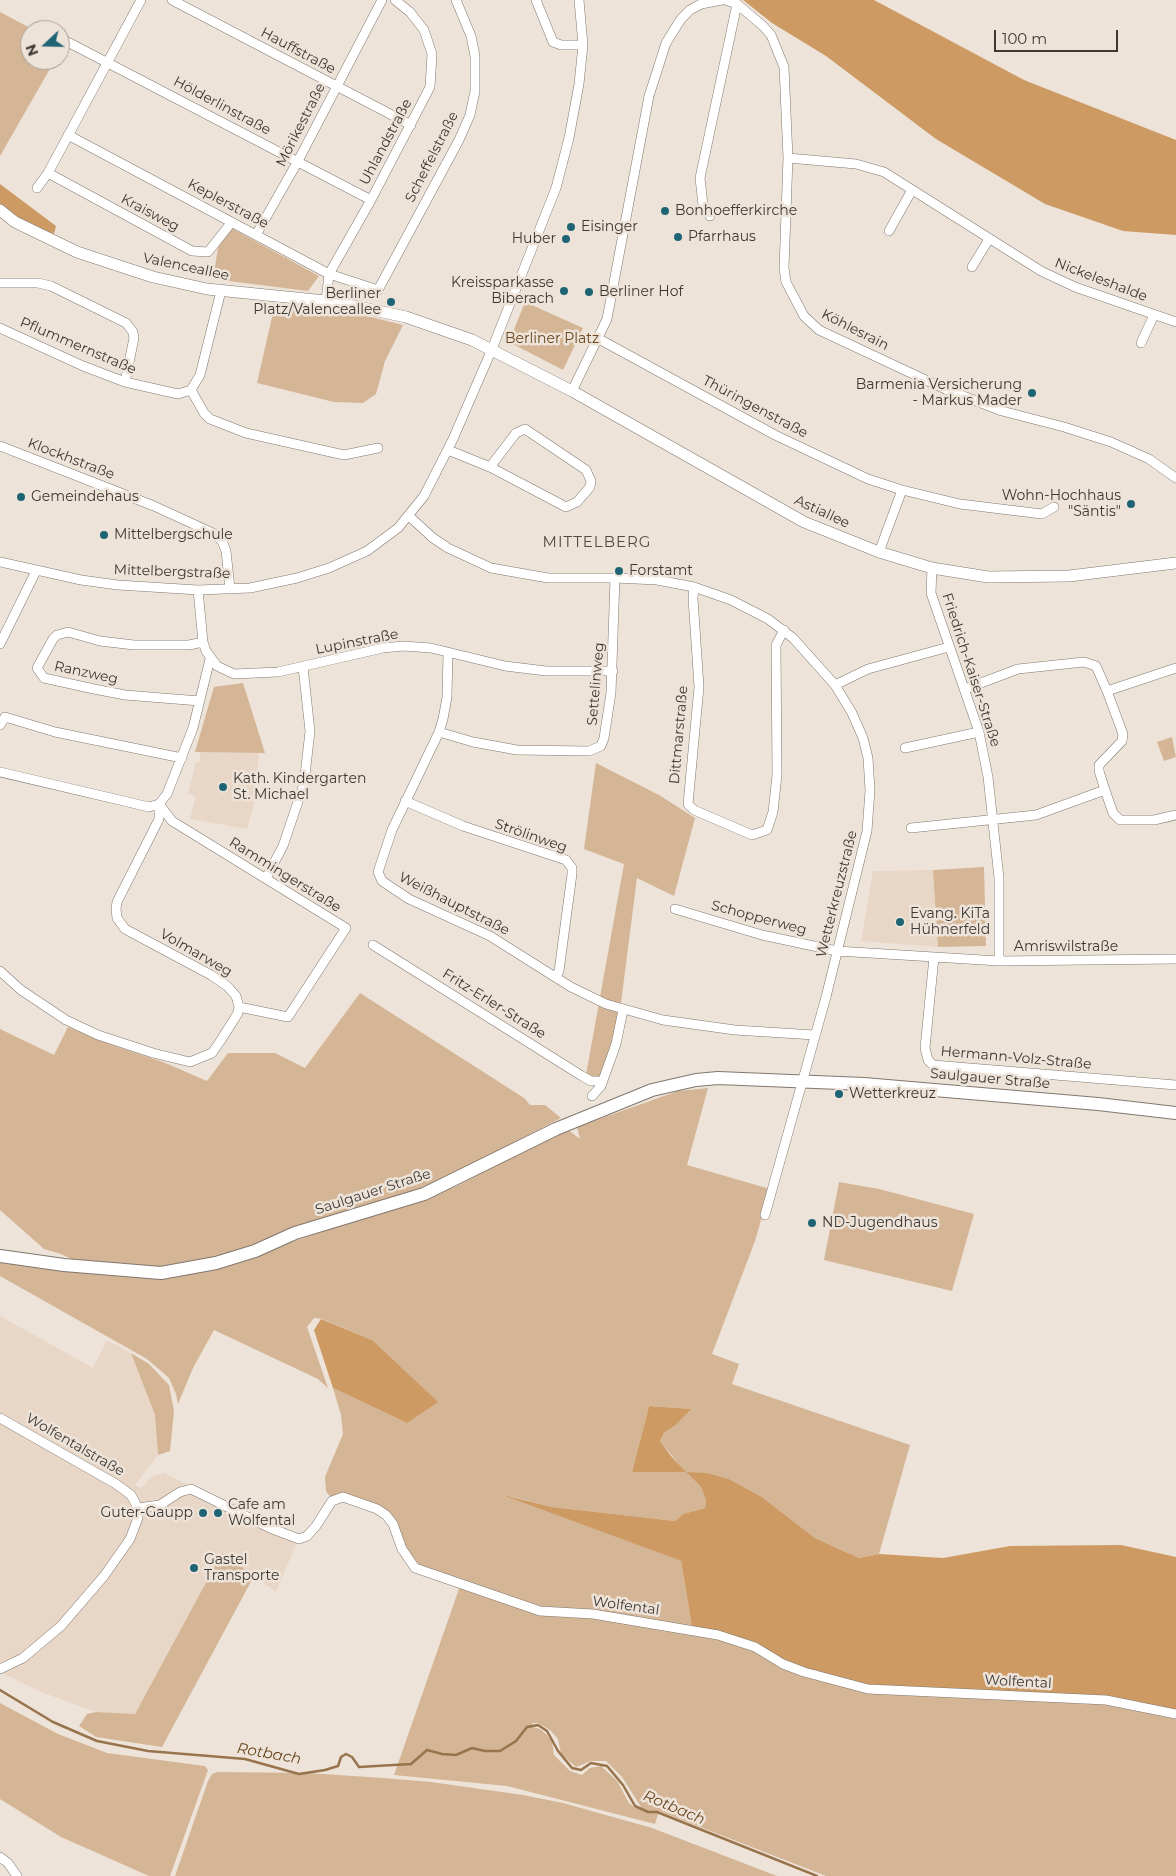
<!DOCTYPE html>
<meta charset="utf-8">
<style>
body{margin:0}
#map{position:relative;width:1176px;height:1876px;overflow:hidden;background:#eee3d9;font-family:Montserrat,sans-serif}
canvas{display:block}
.north{position:absolute;left:20px;top:20px;width:50px;height:50px;box-sizing:border-box;background:#eee3d9;border:1px solid #a79f97;border-radius:50%;rotate:249deg;font-size:14px;font-weight:700;line-height:20px;text-align:center;color:#3c3834}
.north::after{content:'';display:block;margin:auto;width:18px;height:22px;background:#1f6475;clip-path:polygon(50% 0,100% 100%,50% 72%,0 100%)}
.scale{position:absolute;left:994px;top:30px;width:124px;height:22px;box-sizing:border-box;border:2px solid #3c3834;border-top:0;padding-left:6px;font-size:15px;line-height:18px;white-space:nowrap;color:#3c3834;-webkit-text-stroke:4px #eee3d9;paint-order:stroke}
</style>
<div id="map">
<canvas width="1176" height="1876"></canvas>
<div class="north">N</div>
<div class="scale">100 m</div>
</div>
<script>
const g = document.querySelector('canvas').getContext('2d');
g.lineJoin = 'round';
function fillPath(path, color) { g.fillStyle = color; g.fill(path, 'evenodd'); }
const shape = rows => new Path2D(rows.map(r => 'M' + r).join(''));
function trace(path, color, width, dash) { g.strokeStyle = color; g.lineWidth = width; g.lineCap = dash ? 'butt' : 'round'; g.setLineDash(dash || []); g.stroke(path); }
function write(font, color, halo, rows, align = 'center') {
  g.font = font + ' Montserrat,sans-serif'; g.lineWidth = 5; g.setLineDash([]); g.textBaseline = 'middle'; g.strokeStyle = halo; g.fillStyle = color; for (const [text, x, y, turn = 0] of rows) {
    g.save(); g.translate(x, y); g.rotate((+turn || 0) * Math.PI / 180); g.textAlign = isNaN(turn) ? turn : align; if (halo) g.strokeText(text, 0, 0); g.fillText(text, 0, 0); g.restore();
  }
}
const built = shape([
 [200,752,259,753,254,804,247,829,190,819,196,796,188,794,196,762,200,762],
 [933,870,938,947,861,941,873,871],
 [0,1316,93,1368,107,1340,131,1353,155,1415,158,1455,135,1485,141,1488,152,1476,164,1473,298,1540,276,1592,222,1554,135,1714,96,1712,41,1692,0,1672]
]);
const green = shape([
 [0,12,34,30,30,30,30,60,55,60,0,156],
 [231,228,319,276,308,291,213,279,218,248],
 [525,302,583,328,563,370,509,342],
 [275,304,371,317,403,325,385,361,376,394,363,403,334,402,257,383],
 [243,683,265,753,195,752,214,687],
 [1172,737,1176,757,1164,761,1157,742],
 [596,763,659,795,695,818,674,896,637,878,618,1026,596,1091,586,1075,624,864,584,849],
 [984,867,986,946,938,947,933,870],
 [360,993,524,1098,530,1105,545,1105,561,1118,411,1195,162,1276,236,1261,457,1186,567,1129,580,1139,577,1127,678,1091,708,1088,687,1165,770,1189,755,1241,712,1354,739,1364,732,1384,910,1445,879,1554,859,1558,815,1538,762,1497,729,1479,687,1473,701,1487,706,1501,705,1508,683,1514,675,1521,552,1507,509,1496,681,1561,692,1627,540,1609,416,1567,385,1512,331,1498,326,1491,325,1477,343,1434,341,1415,333,1388,407,1423,372,1340,322,1319,314,1318,307,1327,328,1388,318,1379,214,1330,193,1368,178,1404,176,1394,169,1378,147,1359,0,1276,0,1260,86,1266,61,1254,44,1249,0,1210,0,1029,54,1055,68,1027,115,1046,163,1062,207,1081,228,1053,275,1053,305,1068],
 [649,1406,690,1409,676,1425,664,1433,660,1441,685,1472,632,1472],
 [839,1182,879,1189,974,1214,952,1291,824,1260],
 [131,1353,149,1364,169,1385,174,1411,170,1451,158,1455,155,1415],
 [222,1553,254,1576,162,1747,96,1737,79,1726,87,1714,96,1712,135,1714],
 [460,1586,537,1613,592,1617,1106,1700,1176,1714,1176,1876,826,1876,659,1811,655,1824,507,1786,394,1775],
 [538,1723,550,1730,558,1739,561,1754,576,1767,591,1761,606,1761,622,1777,641,1807,634,1807,629,1803,617,1781,601,1766,590,1768,582,1775,570,1771,554,1755,552,1742,547,1735,540,1729,533,1727,532,1723],
 [0,1703,58,1734,107,1753,205,1766,208,1770,170,1876,149,1876,61,1837,0,1799],
 [218,1772,308,1773,383,1778,431,1782,523,1795,563,1803,652,1828,777,1876,175,1876,208,1781,212,1774]
]);
const forest = shape([
 [743,0,874,0,1024,80,1176,140,1176,235,1123,231,1045,204,936,139,826,56,772,23],
 [0,184,56,226,54,234,15,219,0,207],
 [321,1319,372,1340,438,1402,407,1423,333,1388,314,1330],
 [649,1406,691,1409,676,1425,664,1433,660,1441,671,1456,686,1472,706,1473,729,1479,762,1497,815,1538,859,1558,879,1554,943,1558,1010,1546,1121,1545,1176,1557,1176,1714,1105,1700,868,1689,828,1680,692,1627,681,1561,503,1495,552,1507,675,1521,683,1514,705,1508,706,1501,701,1487,686,1472,632,1472]
]);
const stream = shape([
 [0,1690,53,1722,97,1741,148,1751,245,1759,299,1774,325,1770,338,1766,341,1757,346,1754,352,1757,359,1767,411,1764,427,1750,442,1754,456,1755,472,1748,485,1751,500,1751,516,1741,527,1727,538,1725,547,1731,558,1751,572,1768,581,1770,591,1763,607,1766,623,1785,635,1806,648,1812,657,1812,817,1876]
]);
const minor = shape([
 [172,0,411,125],
 [536,0,553,42,561,45,583,45],
 [725,0,737,4,763,26,771,35,784,67,788,158,784,268,786,282,804,316,819,330,945,389,1002,411,1064,427,1111,442,1149,459,1176,478],
 [60,38,371,200],
 [68,135,329,274,378,290,459,140,470,115,475,91,475,56,471,36,456,0],
 [788,158,856,164,884,172,1041,271,1075,287,1176,322],
 [48,173,192,251,208,252,231,223],
 [37,188,48,173,141,0],
 [710,216,703,205,700,178,737,4],
 [889,231,912,190],
 [256,235,298,161,382,0],
 [972,267,989,239],
 [0,283,38,283,51,286,126,323,133,332,134,338,125,382],
 [326,301,329,274,371,200,430,87,432,54,424,30,410,12,395,0],
 [0,328,83,366,125,382,178,394,191,390,200,375,221,291],
 [599,339,775,435,868,479,902,490,960,504,1042,514,1054,507],
 [1141,343,1154,315],
 [191,390,204,413,210,419,246,433,344,455,378,448],
 [572,391,607,319,649,96,666,43,681,19,690,10,701,4,722,0],
 [0,446,154,506,215,534,222,541,226,551,230,589],
 [448,450,490,467,566,507,577,502,590,487,591,481,586,470,525,429,516,433,490,467],
 [409,516,433,538,448,548,491,568,548,578,615,578,657,580,694,587,731,600,768,619,793,638,835,685,852,713,863,738,868,758,870,790,867,831,826,997,765,1215],
 [879,552,902,490],
 [0,562,81,580,118,585,198,590,250,588,297,578,329,568,367,551,398,528,424,496,453,439,492,349,556,188,569,138,579,84,583,45,579,0],
 [932,568,931,593,979,732,988,777,999,878,999,961],
 [694,587,693,598,699,687,688,804,694,810,752,835,767,830,773,812,777,775,776,645,784,630],
 [198,590,203,642,206,651,217,666,234,674,278,672,383,648,403,646,431,648,505,666,546,671,613,671],
 [0,644,36,571],
 [448,653,447,697,443,719,439,732,392,830,378,872,382,881,409,899,490,936,571,987,606,1004,663,1020,735,1030,815,1035],
 [835,685,868,669,949,647],
 [965,689,1018,669,1084,662,1096,666,1107,691,1176,668],
 [200,701,125,695,94,689,44,678,37,668,53,639,57,635,68,632,100,641,134,645,189,645,203,642],
 [0,725,5,717,55,732,182,758],
 [439,732,473,742,517,750,589,751,601,746,604,738,611,693,615,578],
 [905,748,979,732],
 [0,772,149,807,159,804,172,821,346,928,288,1017,239,1007],
 [1105,790,1099,771,1099,765,1122,741,1123,734,1107,691],
 [405,801,463,826,566,860,572,868,572,874,559,971,556,977],
 [911,828,1036,815,1105,790,1113,813,1120,820,1154,820,1176,815],
 [266,878,283,846,304,784,310,731,303,667],
 [675,909,762,935,837,951,999,961,1176,959],
 [373,945,582,1076,591,1081,603,1081],
 [934,957,925,1048,928,1060,933,1065,1176,1085],
 [0,971,21,990,66,1020,98,1035,153,1053,190,1062,212,1053,221,1040,238,1013,239,1007,236,996,227,986,211,975,125,929,117,918,116,909,117,902,159,819,159,804,167,794,193,728,210,659],
 [592,1096,601,1086,616,1044,623,1010],
 [0,1418,116,1484,131,1495,138,1508,138,1518,130,1539,104,1576,61,1626,23,1658,0,1669],
 [138,1508,160,1505,180,1492,191,1489,270,1528,299,1539,307,1536,316,1526,332,1501,343,1497,377,1509,386,1515,393,1524,402,1549,415,1568,540,1611,593,1614,718,1635,755,1647,783,1664,804,1672,868,1689,1106,1700,1176,1714],
 [0,1857,8,1863,17,1876]
]);
const tertiary = shape([
 [0,210,15,222,77,252,153,277,207,289,326,301,359,307,406,317,472,340,572,391,804,522,879,552,932,568,988,577,1069,576,1176,563]
]);
const secondary = shape([
 [0,1256,64,1265,161,1273,216,1263,255,1251,295,1233,424,1194,556,1129,652,1090,696,1080,718,1078,864,1084,1098,1104,1176,1113]
]);
const markers = [
 [665,211,5,"#1f6475"],
 [571,227,5,"#1f6475"],
 [678,237,5,"#1f6475"],
 [566,239,5,"#1f6475"],
 [564,291,5,"#1f6475"],
 [589,292,5,"#1f6475"],
 [391,302,5,"#1f6475"],
 [1032,393,5,"#1f6475"],
 [21,497,5,"#1f6475"],
 [1131,504,5,"#1f6475"],
 [104,535,5,"#1f6475"],
 [619,571,5,"#1f6475"],
 [223,787,5,"#1f6475"],
 [900,922,5,"#1f6475"],
 [839,1094,5,"#1f6475"],
 [812,1223,5,"#1f6475"],
 [203,1513,5,"#1f6475"],
 [218,1513,5,"#1f6475"],
 [194,1568,5,"#1f6475"]
];
const streetNames = [
 ["Hauffstraße",298,51,28],
 ["Hölderlinstraße",222,106,28],
 ["Mörikestraße",301,125,-63],
 ["Uhlandstraße",386,142,-62],
 ["Scheffelstraße",432,157,-63],
 ["Keplerstraße",228,204,28],
 ["Kraisweg",150,213,28],
 ["Valenceallee",186,267,12],
 ["Nickeleshalde",1101,280,21],
 ["Köhlesrain",855,330,27],
 ["Pflummernstraße",78,346,23],
 ["Thüringenstraße",755,407,28],
 ["Klockhstraße",71,459,21],
 ["Astiallee",822,512,25],
 ["Mittelbergstraße",172,572,2],
 ["Lupinstraße",357,642,-11],
 ["Friedrich-Kaiser-Straße",971,670,72],
 ["Ranzweg",86,673,12],
 ["Settelinweg",596,684,-85],
 ["Dittmarstraße",679,735,-85],
 ["Strölinweg",531,836,19],
 ["Rammingerstraße",285,875,32],
 ["Wetterkreuzstraße",837,894,-76],
 ["Weißhauptstraße",454,904,27],
 ["Schopperweg",759,918,15],
 ["Amriswilstraße",1066,947],
 ["Volmarweg",196,953,30],
 ["Fritz-Erler-Straße",494,1004,32],
 ["Hermann-Volz-Straße",1016,1058,5],
 ["Saulgauer Straße",990,1079,5],
 ["Saulgauer Straße",373,1192,-18],
 ["Wolfentalstraße",75,1445,30],
 ["Wolfental",626,1606,8],
 ["Wolfental",1018,1682,3]
];
const poiNames = [
 ["Bonhoefferkirche",675,211],
 ["Eisinger",581,227],
 ["Pfarrhaus",688,237],
 ["Huber",556,239,"right"],
 ["Kreissparkasse",554,283,"right"],
 ["Biberach",554,299,"right"],
 ["Berliner Hof",599,292],
 ["Berliner",381,294,"right"],
 ["Platz/Valenceallee",381,310,"right"],
 ["Barmenia Versicherung",1022,385,"right"],
 ["- Markus Mader",1022,401,"right"],
 ["Wohn-Hochhaus",1121,496,"right"],
 ["\"Säntis\"",1121,512,"right"],
 ["Gemeindehaus",31,497],
 ["Mittelbergschule",114,535],
 ["Forstamt",629,571],
 ["Kath. Kindergarten",233,779],
 ["St. Michael",233,795],
 ["Evang. KiTa",910,914],
 ["Hühnerfeld",910,930],
 ["Wetterkreuz",849,1094],
 ["ND-Jugendhaus",822,1223],
 ["Cafe am",228,1505],
 ["Wolfental",228,1521],
 ["Guter-Gaupp",193,1513,"right"],
 ["Gastel",204,1560],
 ["Transporte",204,1576]
];
const parkNames = [
 ["Berliner Platz",552,339]
];
const neighbourhoodNames = [
 ["MITTELBERG",597,543]
];
const waterNames = [
 ["Rotbach",269,1754,10],
 ["Rotbach",674,1808,23]
];
fillPath(built, '#e8d7c7');
fillPath(green, '#d4b595');
fillPath(forest, '#cd9a64');
trace(stream, '#98744d', 2.5);
trace(minor, '#81776e', 10);
trace(tertiary, '#81776e', 12);
trace(secondary, '#81776e', 14);
trace(minor, '#fff', 9);
trace(tertiary, '#fff', 11);
trace(secondary, '#fff', 12);
for (const [x, y, r, color] of markers) { const dot = new Path2D(); dot.arc(x, y, r, 0, 2 * Math.PI); g.fillStyle = color; g.fill(dot); trace(dot, '#eee3d9', 2); }
write('14px', '#3c3834', '#eee3d9', streetNames);
write('14px', '#3c3834', '#eee3d9', poiNames, 'left');
write('14px', '#69461d', '#eee3d9', parkNames);
g.letterSpacing = '1px';
write('15px', '#534a41', '#eee3d9', neighbourhoodNames);
g.letterSpacing = '0px';
write('italic 15px', '#6a471e', '#eee3d9', waterNames);
</script>
